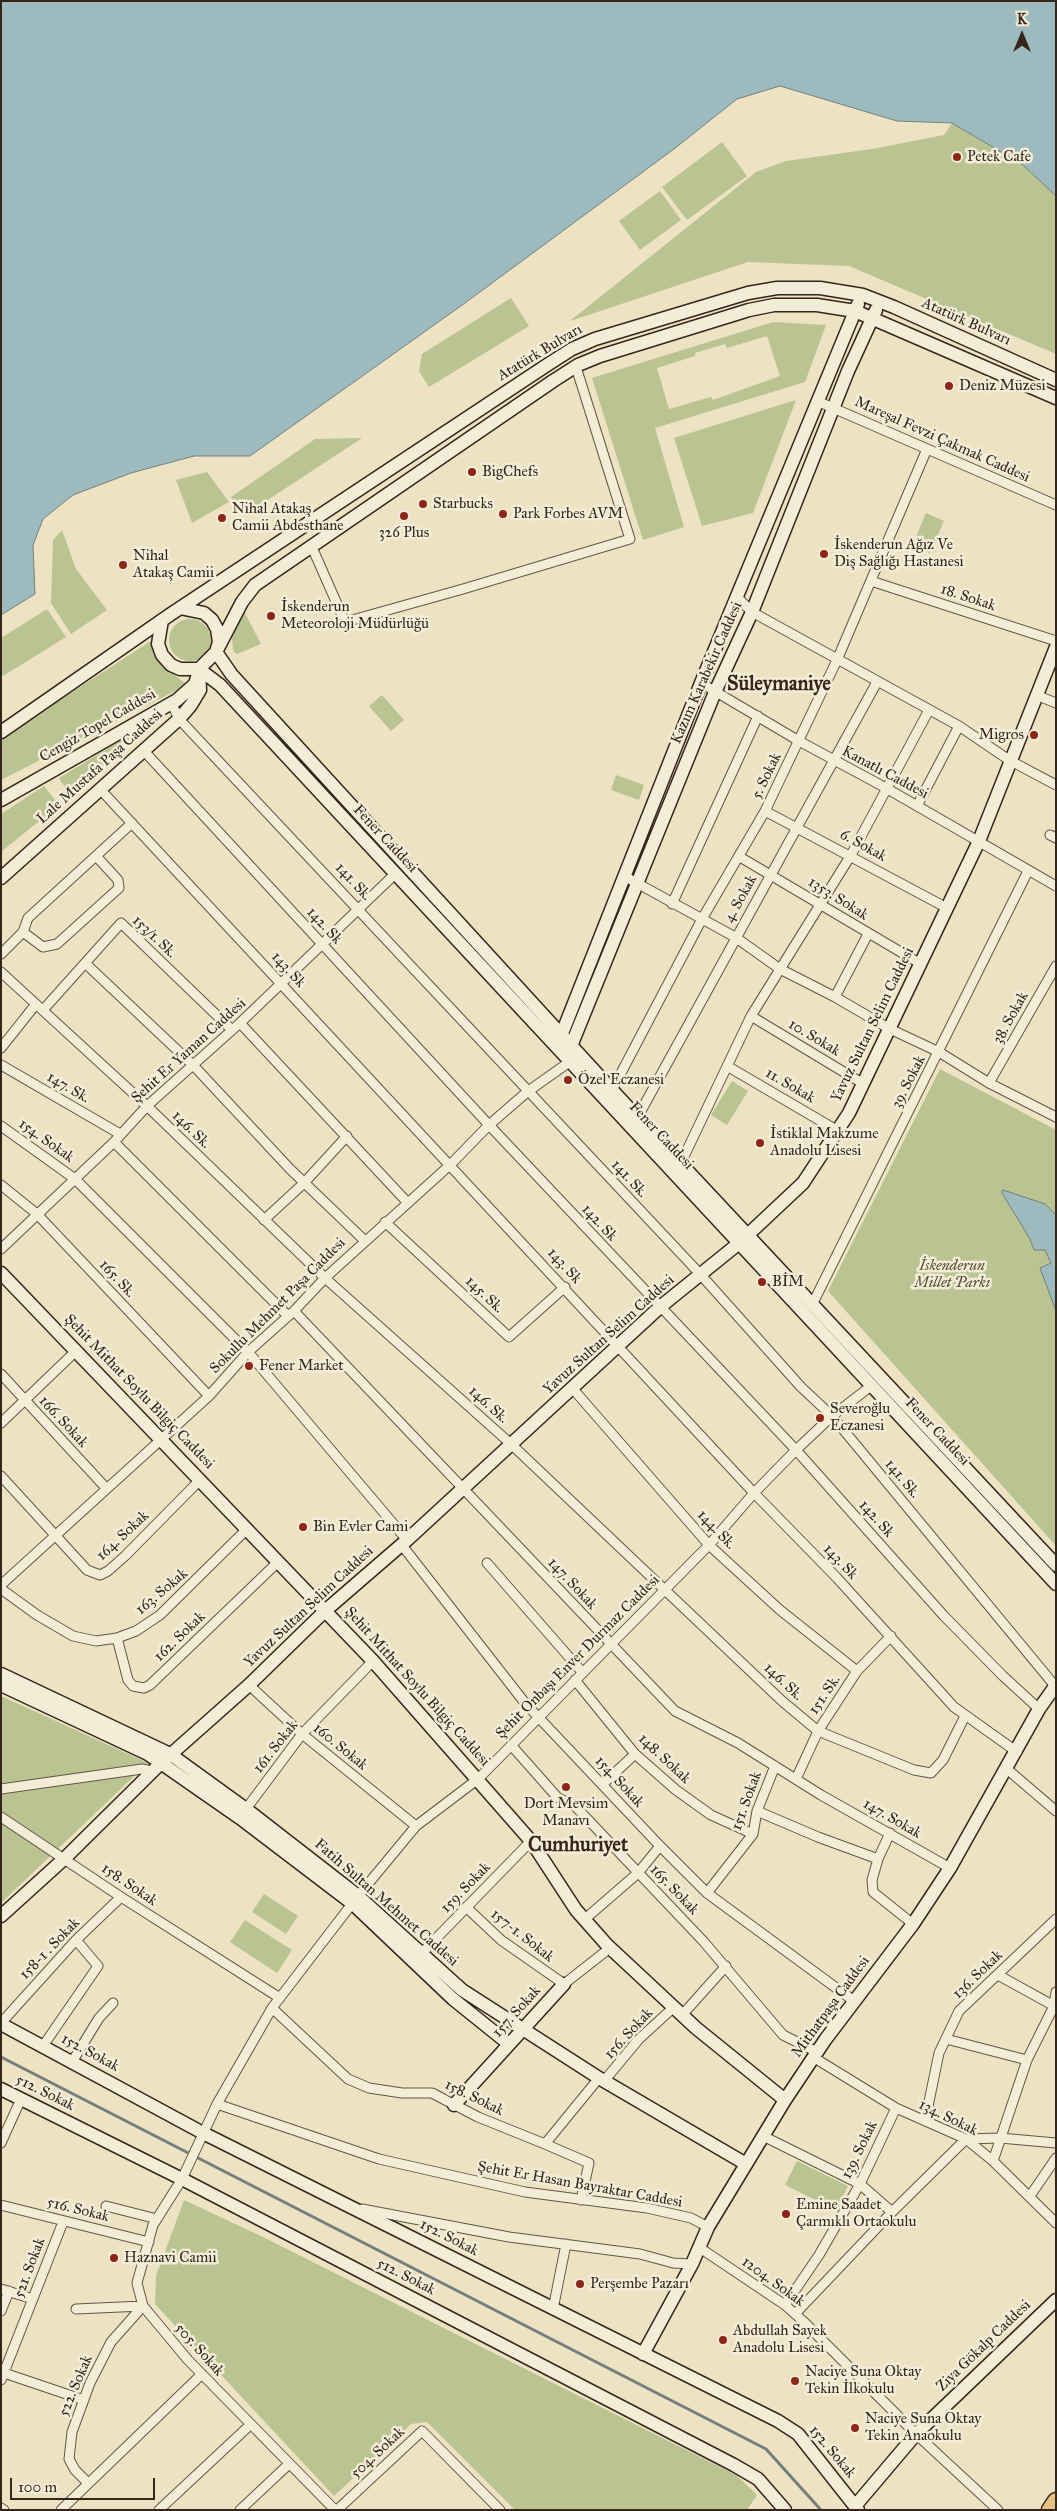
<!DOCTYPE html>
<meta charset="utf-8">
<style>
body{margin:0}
#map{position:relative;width:1057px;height:2511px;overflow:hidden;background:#ede3c3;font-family:"IM FELL Great Primer",serif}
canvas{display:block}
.frame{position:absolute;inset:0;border:2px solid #36251a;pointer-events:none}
.north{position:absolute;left:997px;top:10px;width:50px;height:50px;-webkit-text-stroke:4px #f3edd8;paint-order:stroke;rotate:0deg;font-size:14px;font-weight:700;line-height:20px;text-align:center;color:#36251a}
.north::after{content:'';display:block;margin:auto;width:18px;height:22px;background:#36251a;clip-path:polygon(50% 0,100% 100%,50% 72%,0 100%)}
.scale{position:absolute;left:10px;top:2478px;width:145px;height:22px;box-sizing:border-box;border:2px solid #36251a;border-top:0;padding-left:6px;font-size:15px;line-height:18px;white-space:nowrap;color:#36251a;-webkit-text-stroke:4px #f3edd8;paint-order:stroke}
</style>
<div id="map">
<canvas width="1057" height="2511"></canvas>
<div class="frame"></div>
<div class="north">K</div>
<div class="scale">100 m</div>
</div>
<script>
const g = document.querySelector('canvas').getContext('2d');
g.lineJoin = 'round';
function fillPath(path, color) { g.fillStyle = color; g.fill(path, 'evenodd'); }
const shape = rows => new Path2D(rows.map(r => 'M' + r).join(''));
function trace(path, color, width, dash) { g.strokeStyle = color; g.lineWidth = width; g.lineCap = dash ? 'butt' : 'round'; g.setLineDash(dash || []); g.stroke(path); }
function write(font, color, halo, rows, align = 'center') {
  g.font = font + ' "IM FELL Great Primer",serif'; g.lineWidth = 5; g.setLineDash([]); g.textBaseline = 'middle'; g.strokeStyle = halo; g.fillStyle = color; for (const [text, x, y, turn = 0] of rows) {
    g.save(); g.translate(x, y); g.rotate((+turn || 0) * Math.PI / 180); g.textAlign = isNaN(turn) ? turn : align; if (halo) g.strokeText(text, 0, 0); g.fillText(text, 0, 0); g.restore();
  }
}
const green = shape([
 [952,123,1023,165,1056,196,1056,354,849,266,748,262,570,321,756,172,786,161,872,149,944,135],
 [722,142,747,176,687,220,662,187],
 [660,191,681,220,640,250,619,221],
 [511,298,529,326,429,387,419,371,422,354],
 [773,322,826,325,805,382,655,428,684,527,643,540,592,378],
 [767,336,780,376,713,400,711,397,669,409,657,368,695,356,695,353,725,344,727,348],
 [796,400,753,513,702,526,674,438],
 [362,438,245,515,231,497,315,439],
 [207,472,229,502,192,523,176,480],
 [926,513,944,521,930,553,912,546],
 [62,530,76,569,107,610,71,634,51,603,53,540],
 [47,609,66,637,3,676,1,673,1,638],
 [244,611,261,644,237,654,233,651,232,638,238,620],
 '169 640a21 21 0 1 1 42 0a21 21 0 1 1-42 0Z',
 [154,639,160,663,187,685,1,780,1,738],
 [382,695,404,720,391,731,369,706],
 [130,735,129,740,70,795,59,778],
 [616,775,644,785,639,800,611,790],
 [44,786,59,805,1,852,1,814],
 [940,1069,1056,1130,1056,1546,828,1291],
 [732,1081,748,1091,727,1125,711,1115],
 [1,1696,148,1763,1,1903],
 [264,1894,298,1916,286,1934,252,1912],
 [245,1920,292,1950,277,1973,230,1942],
 [797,2161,848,2186,836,2210,785,2185],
 [184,2200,263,2237,736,2475,757,2495,747,2510,515,2510,427,2422,411,2424,334,2496,155,2304,156,2276]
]);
const water = shape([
 [1,1,1056,1,1056,196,1023,165,952,123,897,121,780,86,737,99,674,149,465,303,250,456,194,456,131,473,73,495,43,519,33,545,35,594,1,615,1,1],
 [1003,1190,1045,1204,1056,1215,1056,1311,1040,1268,1051,1263,1045,1250,1034,1250,1030,1239,1002,1193,1003,1190]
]);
const stream = shape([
 [1,2057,766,2449,821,2510]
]);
const street = shape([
 [817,401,1056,505],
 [311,545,345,622,463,589,630,539,576,367],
 [871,581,1056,641],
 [738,598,752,612,959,726,1009,760,1056,785],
 [701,683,799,741,886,788,1056,886],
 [1036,695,1056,703],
 [171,702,179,719,701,1275,801,1387,832,1416,1055,1686],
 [144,751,489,1125,796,1450,944,1616,1003,1676,1039,1709],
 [100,789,754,1493,837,1578,954,1707,1017,1752],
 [917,806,959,726],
 [765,811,947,908],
 [1050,835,1056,838],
 [740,857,921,964],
 [624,876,735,937,780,969,835,997,890,1029,939,1052,989,1083,1056,1117],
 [672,904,758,716],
 [23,932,43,947,57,944,119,888,118,880,96,856],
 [1,954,23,932,28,918,132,823],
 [85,963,193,1065,290,1169,364,1240],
 [1,972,147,1106,325,1278,511,1444,782,1701,818,1731,914,1770,931,1773,943,1760,965,1716],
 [835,997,868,934],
 [43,1010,121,923,232,1030],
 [751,1016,862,1083],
 [240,1023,407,1202],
 [1,1048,36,1004],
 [1,1065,120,1134],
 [727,1066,838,1131],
 [989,1083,1056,966],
 [610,1094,702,919,765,811,837,660,927,449],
 [636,1120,877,682],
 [1,1126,75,1179,248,1352,407,1540],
 [114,1142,288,1316],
 [679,1167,751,1016,851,855,929,710],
 [1,1185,37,1214,209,1396],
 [264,1220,304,1183,347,1136],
 [385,1222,509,1337,565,1287],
 [1,1249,114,1142,147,1106,240,1023,395,874],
 [812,1305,1028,871],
 [294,1311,675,1711,738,1743,821,1795,950,1868],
 [1,1374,106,1488],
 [573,1389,709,1545,780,1610,857,1671],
 [1,1423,77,1350],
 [1,1476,87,1570,100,1575,108,1571,125,1556,200,1480],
 [401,1544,525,1703,660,1846,707,1893,854,2001],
 [487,1563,583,1673],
 [1,1585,209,1396,248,1352,294,1311,325,1278,451,1164,489,1125,527,1092,575,1058],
 [1,1589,37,1615,73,1636,96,1641,117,1638,136,1631,160,1615,247,1529],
 [117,1638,128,1680,133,1686,144,1688,150,1685,279,1561],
 [575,1680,635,1754,676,1790,711,1815,753,1834],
 [249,1685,302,1734,416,1826],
 [511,1745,557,1797,576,1807,704,1942,783,2035,817,2052],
 [1007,1769,1056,1811],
 [796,1779,818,1731,857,1671,891,1636],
 [603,1784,635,1754],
 [1,1789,142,1769,152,1771],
 [246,1809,302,1734,373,1661],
 [757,1811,818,1837,878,1859],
 [1,1817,121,1897,280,1998],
 [890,1833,878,1859,872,1880,873,1892,913,1924],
 [707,1893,753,1834,757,1811,775,1766],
 [466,1907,501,1940,564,1984,610,1948],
 [585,1919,638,1873,660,1846],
 [421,1954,531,1841],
 [998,1975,1056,2007],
 [272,2008,348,2079,369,2088,402,2093,432,2093,478,2117,545,2144,599,2078],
 [683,2014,726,1966],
 [1,2023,76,1940,121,1897],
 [946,2039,1027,2060],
 [43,2046,98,1966,76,1940],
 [813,2057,896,2108,966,2139,993,2161,1056,2223],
 [72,2062,99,2018,113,2003],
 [604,2081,639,2039,674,2007],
 [217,2104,379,2159,525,2192,647,2208,691,2218,708,2227],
 [925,2121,939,2053,959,2011,1056,1919],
 [763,2136,860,2184,892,2212],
 [1,2143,21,2099],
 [545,2144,589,2163,581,2200],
 [993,2161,1027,2060,1054,2006,1056,1992],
 [1030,2196,1056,2158],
 [1,2205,149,2242],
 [106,2206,157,2219],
 [362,2209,509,2237,640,2254,673,2263,692,2264],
 [700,2248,785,2305,803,2321,916,2434,998,2510],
 [1,2289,33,2299],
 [785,2305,819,2255,860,2184,896,2108],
 [76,2309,143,2306],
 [553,2309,566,2244],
 [1,2311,9,2291],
 [795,2314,892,2212,966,2139,1000,2138,1056,2143],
 [4,2373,84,2400],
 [1,2380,63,2222],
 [88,2483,75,2470,69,2459,72,2432,90,2383,111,2342,143,2306],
 [1,2508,4,2510],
 [61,2510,202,2374],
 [159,2510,250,2425],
 [240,2510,289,2464],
 [335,2510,188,2360,143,2306,137,2283,153,2225,182,2179,217,2104,272,2008,358,1896,416,1826,478,1779,709,1545,754,1493,796,1450,832,1416,871,1386],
 [337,2510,422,2431,500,2510]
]);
const secondary = shape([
 [162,620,158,644,162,655,171,665,180,669,199,669,216,652,219,642,217,629,212,620,204,613,180,608],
 [216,652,232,675,612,1090,1056,1565],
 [216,652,242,602,255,585,553,381,578,365,600,356,749,310,774,305,817,305,855,311,1056,398],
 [199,669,220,685,1056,1584],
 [1,732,171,614,547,365,572,349,595,339,748,293,777,288,820,288,863,295,894,307,1056,380],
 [1,800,177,700,195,684,198,674],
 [1,878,179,719,191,705,200,690,199,669],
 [559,1041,701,683,858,304],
 [569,1051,715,692,752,612,848,371,876,310],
 [1,1273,373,1661,531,1841,576,1910,607,1945,696,2028,785,2100],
 [1,1674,170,1754,246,1809,358,1896,462,1990,599,2078,746,2164],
 [1,1685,148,1754,240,1818,353,1904,453,1999,509,2044],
 [1,1916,65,1858,160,1764,249,1685,326,1610,407,1540,660,1307,738,1244,803,1183,849,1113,979,841,1056,647],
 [1,2024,203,2133,778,2421,798,2434,858,2510],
 [1,2089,182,2179,734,2465,758,2479,785,2510],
 [454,2105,564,1984],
 [643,2354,692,2264,708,2227,785,2100,825,2040,913,1924,950,1868,1039,1709,1056,1685],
 [855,2506,916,2434,1056,2300]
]);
const highway = shape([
 [1050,2510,1056,2501]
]);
const markers = [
 [957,157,5,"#8f2418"],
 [949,386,5,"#8f2418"],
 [472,472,5,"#8f2418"],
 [423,504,5,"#8f2418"],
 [503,514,5,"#8f2418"],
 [404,516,5,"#8f2418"],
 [222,518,5,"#8f2418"],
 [824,554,5,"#8f2418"],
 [123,565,5,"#8f2418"],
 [271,616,5,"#8f2418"],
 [1034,735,5,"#8f2418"],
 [568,1080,5,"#8f2418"],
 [760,1143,5,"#8f2418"],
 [762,1282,5,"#8f2418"],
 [249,1366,5,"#8f2418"],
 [820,1418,5,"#8f2418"],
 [303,1527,5,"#8f2418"],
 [566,1787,5,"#8f2418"],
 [786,2214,5,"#8f2418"],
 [114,2258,5,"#8f2418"],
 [580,2284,5,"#8f2418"],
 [723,2340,5,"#8f2418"],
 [795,2381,5,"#8f2418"],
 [855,2428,5,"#8f2418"]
];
const poiNames = [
 ["Petek Cafe",967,157],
 ["Deniz Müzesi",959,386],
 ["BigChefs",482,472],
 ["Starbucks",433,504],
 ["Nihal Atakaş",232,509],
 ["Camii Abdesthane",232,526],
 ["Park Forbes AVM",513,514],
 ["326 Plus",404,533,"center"],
 ["İskenderun Ağız Ve",834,545],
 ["Diş Sağlığı Hastanesi",834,562],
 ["Nihal",133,556],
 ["Atakaş Camii",133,573],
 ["İskenderun",281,607],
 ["Meteoroloji Müdürlüğü",281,624],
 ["Migros",1024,735,"right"],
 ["Özel Eczanesi",578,1080],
 ["İstiklal Makzume",770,1134],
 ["Anadolu Lisesi",770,1151],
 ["BİM",772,1282],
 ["Fener Market",259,1366],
 ["Severoğlu",830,1409],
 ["Eczanesi",830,1426],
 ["Bin Evler Cami",313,1527],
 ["Dort Mevsim",566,1804,"center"],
 ["Manavı",566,1821,"center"],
 ["Emine Saadet",796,2205],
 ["Çarmıklı Ortaokulu",796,2222],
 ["Haznavi Camii",124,2258],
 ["Perşembe Pazarı",590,2284],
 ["Abdullah Sayek",733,2331],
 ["Anadolu Lisesi",733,2348],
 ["Naciye Suna Oktay",805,2372],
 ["Tekin İlkokulu",805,2389],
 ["Naciye Suna Oktay",865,2419],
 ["Tekin Anaokulu",865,2436]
];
const streetNames = [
 ["Atatürk Bulvarı",966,322,24],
 ["Atatürk Bulvarı",540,353,-31],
 ["Mareşal Fevzi Çakmak Caddesi",942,440,24],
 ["18. Sokak",968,598,18],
 ["Kazım Karabekir Caddesi",707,673,-66],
 ["Cengiz Topel Caddesi",98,726,-30],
 ["Lale Mustafa Paşa Caddesi",100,767,-42],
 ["Kanatlı Caddesi",885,773,28],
 ["5. Sokak",767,776,-64],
 ["Fener Caddesi",385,839,47],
 ["6. Sokak",863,846,29],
 ["141. Sk.",353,882,47],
 ["4. Sokak",741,899,-61],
 ["1353. Sokak",838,899,32],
 ["142. Sk",324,926,47],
 ["153/1. Sk.",154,937,43],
 ["143. Sk",288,970,47],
 ["38. Sokak",1011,1018,-61],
 ["Yavuz Sultan Selim Caddesi",873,1025,-64],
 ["10. Sokak",814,1038,31],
 ["Şehit Er Yaman Caddesi",189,1051,-42],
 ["39. Sokak",909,1082,-63],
 ["11. Sokak",790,1086,30],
 ["147. Sk.",68,1088,30],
 ["146. Sk.",191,1130,44],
 ["Fener Caddesi",661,1136,47],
 ["154. Sokak",46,1141,35],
 ["141. Sk.",629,1179,47],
 ["142. Sk",599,1223,47],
 ["143. Sk",564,1266,47],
 ["165. Sk.",117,1279,47],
 ["145. Sk.",484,1295,43],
 ["Sokullu Mehmet Paşa Caddesi",278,1306,-45],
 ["Yavuz Sultan Selim Caddesi",609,1335,-42],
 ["Şehit Mithat Soylu Bilgiç Caddesi",139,1392,46],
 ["146. Sk.",488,1405,42],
 ["166. Sokak",63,1422,47],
 ["Fener Caddesi",937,1432,47],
 ["141. Sk.",902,1479,50],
 ["142. Sk",876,1519,48],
 ["144. Sk.",716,1530,46],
 ["164. Sokak",123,1536,-43],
 ["143. Sk",840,1562,46],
 ["147. Sokak",572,1584,47],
 ["163. Sokak",162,1592,-40],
 ["Yavuz Sultan Selim Caddesi",309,1607,-43],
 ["162. Sokak",180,1637,-44],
 ["Şehit Onbaşı Enver Durmaz Caddesi",578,1657,-45],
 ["146. Sk.",783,1682,43],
 ["Şehit Mithat Soylu Bilgiç Caddesi",417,1687,48],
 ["151. Sk.",825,1695,-56],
 ["161. Sokak",276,1747,-52],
 ["160. Sokak",340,1747,39],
 ["148. Sokak",664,1759,43],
 ["154. Sokak",619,1782,47],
 ["151. Sokak",747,1801,-70],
 ["147. Sokak",892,1819,30],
 ["158. Sokak",129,1885,34],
 ["159. Sokak",466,1888,-46],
 ["165. Sokak",674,1890,46],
 ["Fatih Sultan Mehmet Caddesi",386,1903,41],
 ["157-1. Sokak",522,1936,38],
 ["158-1 . Sokak",50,1949,-46],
 ["136. Sokak",978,1975,-44],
 ["Mithatpaşa Caddesi",831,2007,-54],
 ["157. Sokak",517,2012,-48],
 ["156. Sokak",629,2034,-47],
 ["152. Sokak",90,2053,28],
 ["512. Sokak",45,2093,26],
 ["158. Sokak",474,2098,26],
 ["134. Sokak",948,2118,26],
 ["139. Sokak",860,2150,-64],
 ["Şehit Er Hasan Bayraktar Caddesi",580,2185,10],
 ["516. Sokak",78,2210,14],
 ["152. Sokak",449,2238,27],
 ["521. Sokak",30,2268,-69],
 ["512. Sokak",406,2277,27],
 ["1204. Sokak",773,2282,36],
 ["Ziya Gökalp Caddesi",984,2346,-44],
 ["505. Sokak",199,2350,48],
 ["522. Sokak",76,2386,-67],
 ["152. Sokak",832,2452,50],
 ["504. Sokak",378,2453,-43]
];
const parkNames = [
 ["İskenderun",952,1266],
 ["Millet Parkı",952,1283]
];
const districtNames = [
 ["Süleymaniye",779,685],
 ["Cumhuriyet",578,1846]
];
fillPath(green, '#bac392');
fillPath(water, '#9dbbbe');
trace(water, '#747f7c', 1);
trace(stream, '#747f7c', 3);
trace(street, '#645444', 11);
trace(secondary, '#36251a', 15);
trace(highway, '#36251a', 19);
trace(street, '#f3edd8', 9);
trace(secondary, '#f3edd8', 12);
trace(highway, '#e6c282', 16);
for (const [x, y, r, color] of markers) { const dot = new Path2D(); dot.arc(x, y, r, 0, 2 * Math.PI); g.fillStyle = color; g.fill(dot); trace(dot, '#f3edd8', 2); }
write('15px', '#36251a', '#f3edd8', poiNames, 'left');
write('15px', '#36251a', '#f3edd8', streetNames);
write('italic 15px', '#574c38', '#f3edd8', parkNames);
write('bold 20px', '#36251a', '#f3edd8', districtNames);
</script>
